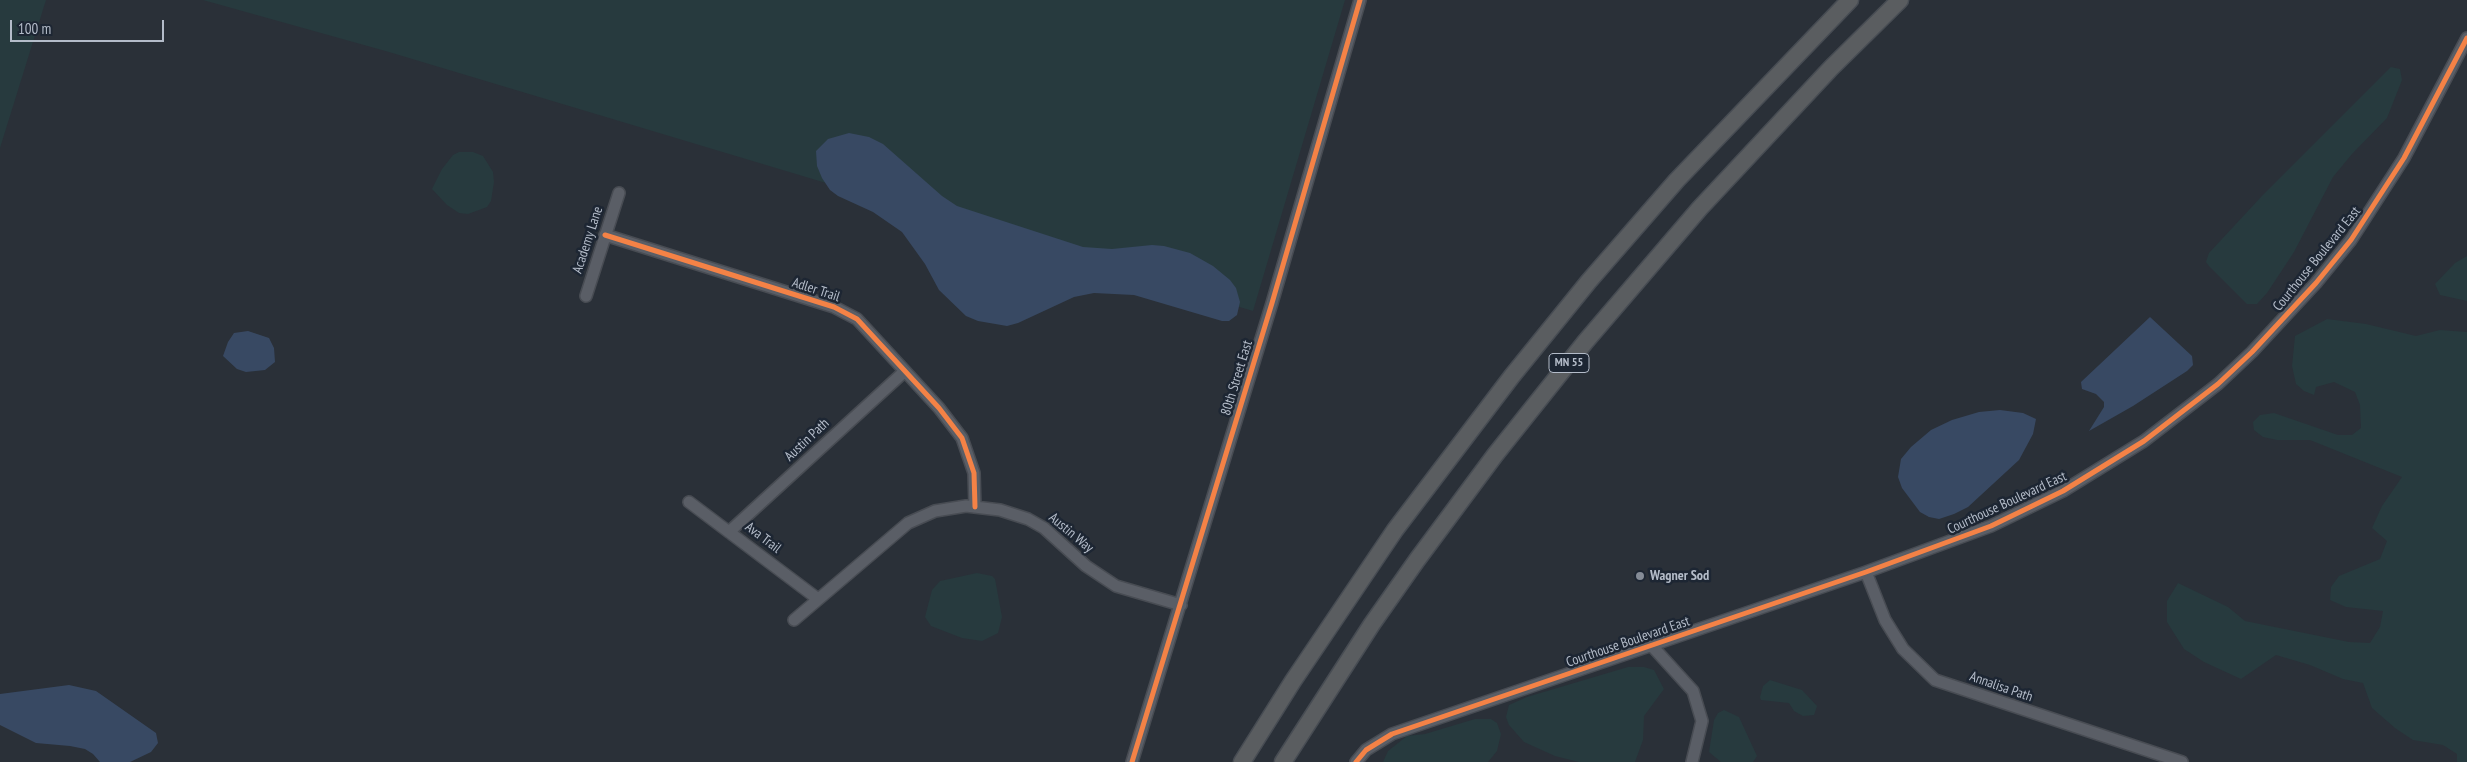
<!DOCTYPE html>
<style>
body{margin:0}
#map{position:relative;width:2467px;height:762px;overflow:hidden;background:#2a3038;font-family:"PT Sans Narrow",sans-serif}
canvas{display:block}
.scale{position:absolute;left:10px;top:20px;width:154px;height:22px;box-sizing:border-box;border:2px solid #b4bcc9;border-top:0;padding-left:6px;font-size:15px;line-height:18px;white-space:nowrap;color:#b4bcc9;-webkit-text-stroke:4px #1d2633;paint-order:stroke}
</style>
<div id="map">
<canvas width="2467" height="762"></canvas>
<div class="scale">100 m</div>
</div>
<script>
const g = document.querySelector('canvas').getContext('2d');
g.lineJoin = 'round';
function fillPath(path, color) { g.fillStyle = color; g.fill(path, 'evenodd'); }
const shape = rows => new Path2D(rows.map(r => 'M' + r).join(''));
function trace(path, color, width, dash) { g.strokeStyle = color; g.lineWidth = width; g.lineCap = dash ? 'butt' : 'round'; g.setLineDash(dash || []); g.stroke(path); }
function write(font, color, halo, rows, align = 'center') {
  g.font = font + ' "PT Sans Narrow",sans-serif'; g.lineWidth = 5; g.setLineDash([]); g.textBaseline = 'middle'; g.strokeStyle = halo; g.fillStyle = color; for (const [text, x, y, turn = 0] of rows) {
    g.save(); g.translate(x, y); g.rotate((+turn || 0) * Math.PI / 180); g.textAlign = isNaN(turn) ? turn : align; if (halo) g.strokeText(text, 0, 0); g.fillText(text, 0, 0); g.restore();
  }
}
const green = shape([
 [0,0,46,0,0,148],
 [203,0,1345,0,1253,311,389,52],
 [2391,67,2400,69,2402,80,2387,118,2352,154,2333,177,2294,252,2267,293,2257,304,2247,304,2209,266,2206,262,2209,253,2261,197],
 [459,152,473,152,483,156,493,172,494,182,491,201,487,207,468,214,459,213,447,205,432,189,442,169,453,155],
 [2467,256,2467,301,2440,295,2435,284,2455,263],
 [2327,319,2366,324,2416,336,2440,330,2467,332,2467,762,2457,762,2457,754,2443,745,2413,740,2395,728,2372,708,2363,683,2343,679,2310,665,2276,655,2241,679,2204,662,2184,649,2167,622,2167,601,2178,583,2228,607,2245,621,2349,642,2370,643,2380,627,2383,611,2346,607,2330,600,2331,587,2339,576,2380,559,2387,541,2372,528,2382,506,2402,477,2310,440,2277,440,2263,437,2254,430,2253,422,2260,415,2274,413,2338,435,2352,435,2361,428,2360,405,2355,392,2334,382,2316,387,2314,395,2304,391,2296,384,2292,366,2295,336],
 [977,573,992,576,995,579,1002,617,998,633,982,641,962,638,931,626,925,617,932,590,940,581],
 [1628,667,1644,667,1654,670,1664,689,1644,716,1643,740,1635,762,1579,762,1555,756,1524,742,1509,725,1506,717,1509,705,1527,697],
 [1770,680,1802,690,1817,706,1814,715,1803,716,1794,711,1789,703,1761,700,1760,697,1763,686],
 [1724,710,1739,717,1757,756,1753,762,1721,762,1709,752,1714,720,1718,713],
 [1475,719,1491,719,1497,723,1501,734,1497,751,1488,762,1383,762,1388,751,1407,736,1425,734]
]);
const water = shape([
 [849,133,869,137,883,144,942,196,957,206,1083,247,1112,249,1152,245,1164,246,1190,253,1213,266,1230,280,1236,288,1240,302,1237,315,1229,321,1222,321,1134,295,1094,293,1074,297,1018,323,1007,326,978,321,966,316,939,290,925,264,902,232,873,212,838,196,830,190,822,178,817,166,816,151,828,139],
 [2150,317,2192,356,2193,365,2187,371,2133,406,2089,431,2104,407,2104,402,2096,394,2082,389,2081,382],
 [248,331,269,338,274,348,275,362,265,370,246,372,237,369,223,356,228,342,234,333],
 [2000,410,2023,413,2036,419,2033,434,2019,460,1968,507,1954,514,1939,519,1929,517,1920,512,1902,488,1898,477,1901,459,1911,447,1931,430,1952,420,1979,412],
 [69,685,96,691,156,733,158,743,151,752,130,762,100,762,93,754,85,749,70,746,36,743,0,725,0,694]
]);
const minor = shape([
 [605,235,834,307,857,319,939,408,962,438,974,473,975,507],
 [586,296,619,193],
 [689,502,818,599],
 [729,532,905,371],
 [1866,572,1885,620,1903,649,1935,680,2182,762],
 [794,620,908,523,935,511,966,506,1000,510,1028,519,1044,528,1086,566,1116,586,1181,605],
 [1652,646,1693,691,1702,721,1692,762],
 [1132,762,1272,303,1360,0],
 [1356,762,1366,750,1392,734,1866,572,1991,526,2063,491,2144,441,2218,384,2252,352,2316,283,2351,240,2404,158,2467,38]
]);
const highway = shape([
 [1242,762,1293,681,1395,530,1512,376,1589,281,1677,180,1850,0],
 [1283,762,1372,624,1417,560,1495,455,1586,341,1700,208,1831,68,1900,0]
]);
const cycleway = shape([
 [605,235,834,307,857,319,939,408,962,438,974,473,975,507],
 [1132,762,1272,303,1360,0],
 [1356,762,1366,750,1392,734,1866,572,1991,526,2063,491,2144,441,2218,384,2252,352,2316,283,2351,240,2404,158,2467,38]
]);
const markers = [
 [1640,576,5,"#848b96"]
];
const shields = [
 [1569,363,40]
];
const shieldNames = [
 ["MN 55",1569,363]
];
const streetNames = [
 ["Academy Lane",588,240,-72],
 ["Courthouse Boulevard East",2317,259,-51],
 ["Adler Trail",816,290,18],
 ["80th Street East",1237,378,-73],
 ["Austin Path",807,440,-43],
 ["Courthouse Boulevard East",2007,503,-25],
 ["Austin Way",1071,533,40],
 ["Ava Trail",763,538,37],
 ["Courthouse Boulevard East",1628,642,-19],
 ["Annalisa Path",2001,687,19]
];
const poiNames = [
 ["Wagner Sod",1650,576]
];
fillPath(green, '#273a3e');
fillPath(water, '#384963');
trace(minor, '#484c53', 14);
trace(highway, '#474c53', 19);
trace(minor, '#5a5e66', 11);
trace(highway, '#5a5d60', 16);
trace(cycleway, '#f48246', 5);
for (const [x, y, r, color] of markers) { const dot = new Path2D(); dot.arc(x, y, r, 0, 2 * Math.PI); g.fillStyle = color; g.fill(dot); trace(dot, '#1d2633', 2); }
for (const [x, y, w] of shields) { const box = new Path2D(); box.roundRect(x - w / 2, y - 9.5, w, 19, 4); g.fillStyle = '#1d2633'; g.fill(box); trace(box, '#b4bcc9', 1); }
write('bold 12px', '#b4bcc9', null, shieldNames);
write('14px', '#b4bcc9', '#1d2633', streetNames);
write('bold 14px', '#b4bcc9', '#1d2633', poiNames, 'left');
</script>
